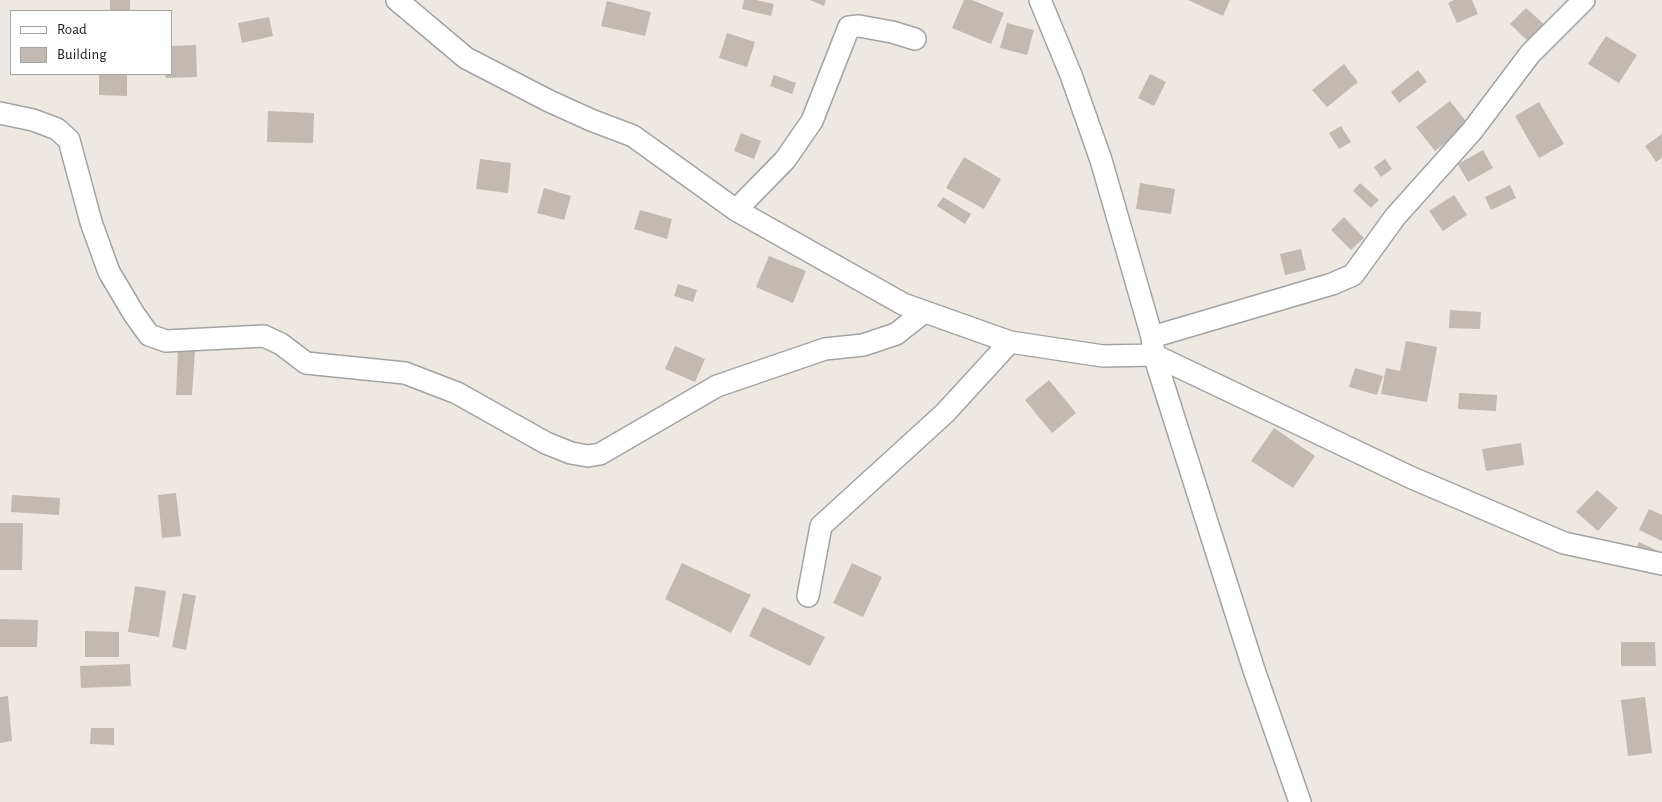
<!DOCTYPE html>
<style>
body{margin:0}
#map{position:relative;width:1662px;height:802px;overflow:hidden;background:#ede9e2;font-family:"Alegreya Sans",sans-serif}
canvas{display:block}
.legend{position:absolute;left:10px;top:10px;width:162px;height:65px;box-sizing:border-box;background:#fff;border:1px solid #a4a4a4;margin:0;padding:6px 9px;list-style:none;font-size:15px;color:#1c1c1c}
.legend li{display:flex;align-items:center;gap:10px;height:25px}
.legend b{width:25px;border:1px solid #a4a4a4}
</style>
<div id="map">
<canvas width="1662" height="802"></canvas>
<ul class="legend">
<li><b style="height:6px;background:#fff"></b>Road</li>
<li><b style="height:14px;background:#c1b9b2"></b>Building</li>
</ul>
</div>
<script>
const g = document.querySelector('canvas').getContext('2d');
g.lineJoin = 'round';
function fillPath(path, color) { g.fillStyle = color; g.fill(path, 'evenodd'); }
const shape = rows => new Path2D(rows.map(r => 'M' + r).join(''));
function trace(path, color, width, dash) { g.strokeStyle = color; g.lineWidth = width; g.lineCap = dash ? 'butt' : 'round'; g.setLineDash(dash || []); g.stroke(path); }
const building = shape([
 [110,0,130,0,130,11,110,11],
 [744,0,756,0,774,4,771,16,742,9],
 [810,0,826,0,824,6],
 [964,0,972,0,1004,13,991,44,952,28],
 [1188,0,1230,0,1223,16],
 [1454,0,1472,0,1478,14,1457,23,1448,3],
 [607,1,651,12,645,36,601,26],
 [1526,8,1545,25,1529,42,1510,24],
 [269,17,273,36,242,43,238,23],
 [1007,23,1034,30,1027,55,1000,48],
 [727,33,755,42,747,67,719,58],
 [1606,36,1637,55,1619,83,1588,64],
 [196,45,197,77,166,78,165,74,171,74,171,46],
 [1344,64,1358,82,1327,107,1312,90],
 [1418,70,1427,82,1399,103,1391,92],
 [99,74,127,74,127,96,99,95],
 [1150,74,1166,82,1154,106,1138,98],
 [774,75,796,83,792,94,770,86],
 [1450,101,1469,125,1435,151,1416,127],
 [1539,102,1564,144,1539,158,1515,116],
 [268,111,314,113,313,143,267,142],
 [1341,126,1351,142,1339,149,1329,133],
 [741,133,761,141,754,159,734,151],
 [1662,134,1662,158,1656,162,1645,146],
 [1483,150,1493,168,1468,182,1458,164],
 [964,157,1001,179,984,209,946,188],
 [480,159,511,163,508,193,476,189],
 [1385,159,1392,169,1381,177,1374,167],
 [1140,183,1175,189,1171,214,1136,209],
 [1360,183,1379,200,1371,208,1353,191],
 [1510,185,1516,198,1491,210,1485,197],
 [544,188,571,196,564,220,537,213],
 [1454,195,1467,215,1443,231,1429,211],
 [943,197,971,214,965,224,937,206],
 [640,210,672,219,667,239,634,229],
 [1344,217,1364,238,1351,250,1331,230],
 [1301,249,1306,270,1285,275,1280,254],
 [769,256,806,271,793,303,756,287],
 [678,284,697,290,693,302,674,296],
 [1450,310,1481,312,1480,329,1449,328],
 [1406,341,1437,347,1427,402,1381,394,1386,368,1400,371],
 [675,346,705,359,695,382,665,369],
 [178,349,195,351,192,395,176,395],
 [1355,368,1383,376,1377,395,1349,387],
 [1049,380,1076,413,1052,433,1025,400],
 [1459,393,1497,395,1496,411,1458,409],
 [1274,428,1315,456,1293,488,1251,461],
 [1521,443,1524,465,1486,471,1482,449],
 [1597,490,1618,508,1598,531,1576,512],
 [176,493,181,536,162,538,158,495],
 [12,495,60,498,59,515,11,512],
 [1649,509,1662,515,1662,541,1639,530],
 [0,523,23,523,22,570,0,570],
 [1639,542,1662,553,1658,561,1635,550],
 [682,563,751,595,731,633,665,599],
 [852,563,882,577,863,617,833,603],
 [135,586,166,591,159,637,128,632],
 [183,593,196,596,186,650,172,647],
 [763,607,825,637,810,666,749,636],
 [0,619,38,620,37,647,0,647],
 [85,631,119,632,119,657,85,657],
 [1621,642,1655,642,1656,666,1621,666],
 [130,664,131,686,81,688,80,666],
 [8,696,12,741,0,743,0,697],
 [1645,697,1652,753,1628,756,1621,700],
 [91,728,114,728,114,745,90,744]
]);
const minor = shape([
 [397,0,466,58,549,101,591,120,633,136,736,210,903,304,1010,342,1103,356,1154,355,1410,477,1564,543,1662,564],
 [1040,0,1071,75,1101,160,1152,337,1154,355,1254,670,1300,802],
 [0,113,33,120,57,129,69,140,91,222,109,272,134,314,149,335,166,341,264,336,281,344,306,363,405,373,457,393,546,443,571,453,588,456,600,454,717,386,825,349,863,345,896,334,924,312],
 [736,210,785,160,812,121,849,27,859,26,892,32,915,39],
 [1152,337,1332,284,1353,275,1395,217,1472,131,1530,54,1584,0],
 [808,596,821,526,945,413,1010,342]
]);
fillPath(building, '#c1b9b2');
trace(minor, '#a3a3a3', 24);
trace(minor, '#fff', 21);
</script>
